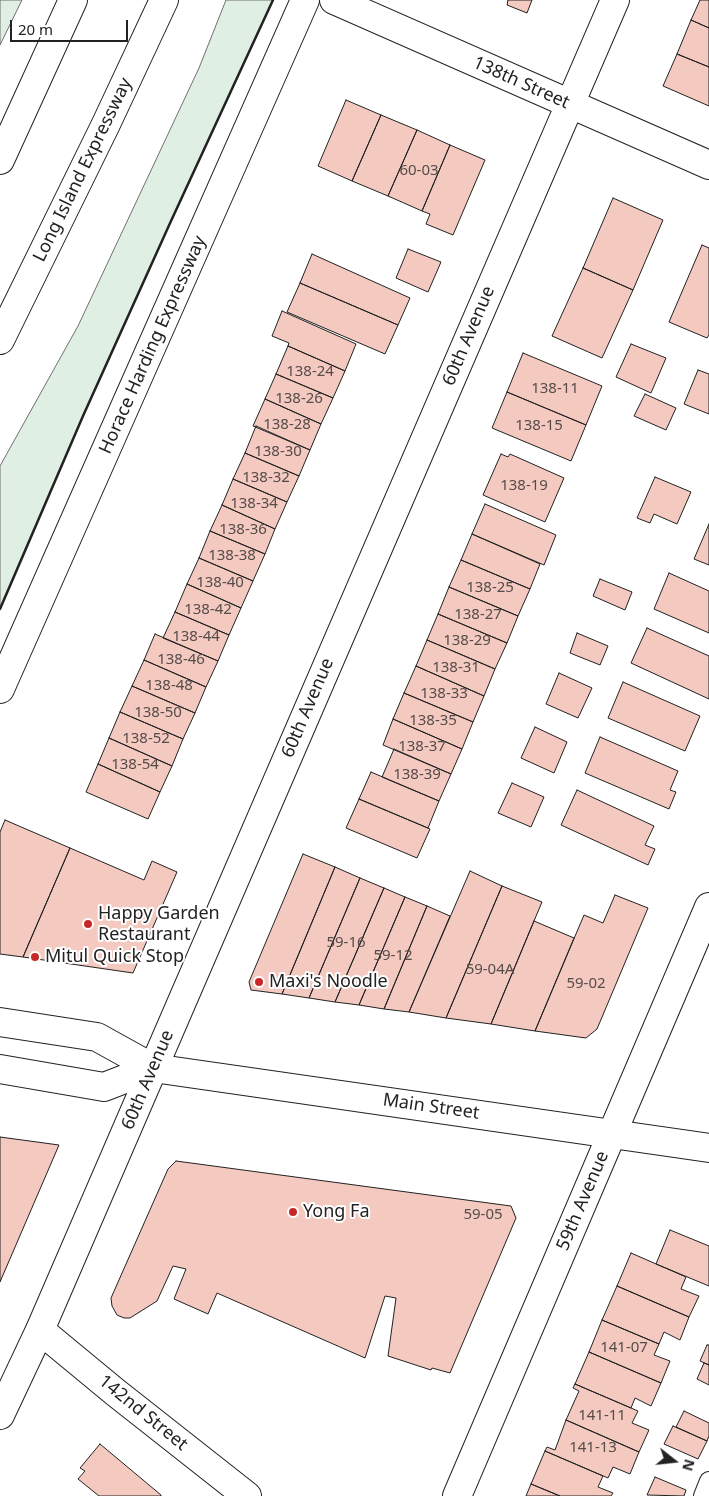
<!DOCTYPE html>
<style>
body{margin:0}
#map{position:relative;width:709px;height:1496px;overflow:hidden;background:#fff;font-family:"Noto Sans",sans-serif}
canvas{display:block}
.north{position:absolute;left:649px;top:1436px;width:50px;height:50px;-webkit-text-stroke:4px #fff;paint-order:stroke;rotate:106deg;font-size:14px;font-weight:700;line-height:20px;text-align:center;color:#222}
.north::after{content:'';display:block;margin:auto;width:18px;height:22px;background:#222;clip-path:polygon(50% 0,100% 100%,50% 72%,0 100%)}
.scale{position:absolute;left:10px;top:20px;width:118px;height:22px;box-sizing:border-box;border:2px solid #222;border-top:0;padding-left:6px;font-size:15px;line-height:18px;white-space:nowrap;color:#222;-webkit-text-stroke:4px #fff;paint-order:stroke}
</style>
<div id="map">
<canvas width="709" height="1496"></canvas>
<div class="north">N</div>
<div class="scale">20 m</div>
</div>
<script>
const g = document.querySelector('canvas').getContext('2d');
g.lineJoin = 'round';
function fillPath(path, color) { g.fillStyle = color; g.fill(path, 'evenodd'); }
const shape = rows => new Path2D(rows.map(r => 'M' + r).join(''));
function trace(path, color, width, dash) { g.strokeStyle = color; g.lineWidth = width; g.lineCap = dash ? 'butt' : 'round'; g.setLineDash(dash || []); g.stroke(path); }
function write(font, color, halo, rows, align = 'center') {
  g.font = font + ' "Noto Sans",sans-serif'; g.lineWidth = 4; g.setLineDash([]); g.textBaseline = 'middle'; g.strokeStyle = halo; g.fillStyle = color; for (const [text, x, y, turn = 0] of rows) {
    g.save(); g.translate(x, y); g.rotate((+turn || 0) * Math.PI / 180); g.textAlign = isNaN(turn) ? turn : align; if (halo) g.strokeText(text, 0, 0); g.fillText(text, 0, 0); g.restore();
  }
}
const green = shape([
 [0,0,22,0,0,45,0,0],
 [226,0,273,0,171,221,83,416,0,609,0,466,78,326,199,68,226,0]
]);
const building = shape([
 [508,0,532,0,527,13,507,5,508,0],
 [700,0,709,0,709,28,691,20,700,0],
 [691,20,709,28,709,67,677,54,691,20],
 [677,54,709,67,709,106,663,86,677,54],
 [346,100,381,115,352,181,318,166,346,100],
 [381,115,417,130,388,196,352,181,381,115],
 [417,130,450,145,422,211,388,196,417,130],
 [450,145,485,160,453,235,426,224,430,214,422,211,450,145],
 [613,198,663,220,633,290,583,268,613,198],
 [702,245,709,248,709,335,707,338,669,322,702,245],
 [408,249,441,262,428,292,396,278,408,249],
 [312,254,410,298,398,325,300,283,312,254],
 [583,268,633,290,602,358,552,336,583,268],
 [300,283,398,325,385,354,287,312,300,283],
 [282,311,356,344,345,371,288,346,289,343,272,336,282,311],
 [631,344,666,358,651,393,616,377,631,344],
 [288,346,345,371,333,398,276,374,288,346],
 [523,353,602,386,586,425,507,392,523,353],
 [698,370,709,374,709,414,684,404,698,370],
 [276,374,333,398,321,424,265,399,276,374],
 [507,392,586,425,571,461,492,428,507,392],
 [645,394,676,408,666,430,634,416,645,394],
 [265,399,321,424,310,450,253,426,265,399],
 [256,426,310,450,299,476,245,453,256,426],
 [245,453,299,476,287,502,233,479,245,453],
 [501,454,508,457,510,454,564,478,545,522,483,495,501,454],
 [655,477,691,492,677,524,654,514,650,523,637,518,655,477],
 [233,479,287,502,275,529,222,505,233,479],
 [485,504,556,535,544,565,472,534,485,504],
 [222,505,275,529,265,554,210,531,222,505],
 [709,524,709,565,694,559,709,524],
 [210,531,265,554,253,581,199,558,210,531],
 [472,534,540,564,530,589,461,560,472,534],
 [199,558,253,581,241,608,187,584,199,558],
 [461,560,530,589,518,616,449,587,461,560],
 [669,573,709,591,709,633,654,609,669,573],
 [600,579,632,592,625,610,593,596,600,579],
 [187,584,241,608,229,635,175,612,187,584],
 [449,587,518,616,507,643,438,614,449,587],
 [175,612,229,635,218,661,163,638,175,612],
 [438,614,507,643,495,669,427,640,438,614],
 [647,628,709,656,709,699,631,663,647,628],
 [577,633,608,646,600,665,570,653,577,633],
 [155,634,218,661,206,687,144,660,155,634],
 [427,640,495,669,484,696,416,666,427,640],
 [144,660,206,687,195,713,132,686,144,660],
 [416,666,484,696,473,722,404,693,416,666],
 [559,673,592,688,578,718,546,704,559,673],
 [623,682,700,716,685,751,608,718,623,682],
 [132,686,195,713,183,739,120,712,132,686],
 [404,693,473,722,462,749,393,719,404,693],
 [120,712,183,739,172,766,109,738,120,712],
 [393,719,462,749,451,774,383,745,393,719],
 [535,727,567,742,554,773,521,758,535,727],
 [600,737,678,771,670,790,676,792,669,809,585,773,600,737],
 [109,738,172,766,160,792,98,764,109,738],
 [394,749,451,774,439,801,382,777,394,749],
 [98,764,160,792,148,819,86,792,98,764],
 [371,772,439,801,428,828,359,799,371,772],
 [512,783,544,797,531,827,498,813,512,783],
 [577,790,654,826,645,845,655,849,648,865,561,825,577,790],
 [359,799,430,829,417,858,346,828,359,799],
 [5,820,70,848,23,957,0,954,0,832,5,820],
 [70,848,144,880,152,861,177,872,133,973,23,957,70,848],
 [303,854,335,867,282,994,251,990,249,982,303,854],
 [335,867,360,878,309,998,282,994,335,867],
 [470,871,502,886,446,1018,409,1012,470,871],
 [360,878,384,888,335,1002,309,998,360,878],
 [502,886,542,902,534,921,491,1024,446,1018,502,886],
 [384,888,405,897,359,1005,335,1002,384,888],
 [615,895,648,908,597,1029,586,1038,535,1031,584,915,603,923,615,895],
 [405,897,427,906,384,1009,359,1005,405,897],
 [427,906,450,916,409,1012,384,1009,427,906],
 [534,921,574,938,535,1031,491,1024,534,921],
 [0,1137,59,1145,0,1282,0,1137],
 [176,1161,511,1206,516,1218,450,1373,432,1368,431,1370,388,1356,396,1298,385,1296,365,1358,217,1293,208,1314,174,1299,186,1269,173,1266,157,1301,130,1318,124,1318,117,1315,112,1306,111,1298,168,1169,176,1161],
 [670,1230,709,1246,709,1286,656,1264,670,1230],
 [631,1253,686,1277,681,1289,699,1296,689,1317,617,1286,631,1253],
 [617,1286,689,1317,680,1340,664,1332,659,1344,602,1320,617,1286],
 [602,1320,659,1344,654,1355,670,1361,661,1383,589,1352,602,1320],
 [707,1345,709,1345,709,1365,700,1361,707,1345],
 [589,1352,661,1383,651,1406,635,1398,631,1408,575,1384,589,1352],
 [704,1363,709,1365,709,1385,697,1379,704,1363],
 [575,1384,638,1411,632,1423,649,1430,639,1452,566,1420,579,1391,573,1388,575,1384],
 [684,1411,709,1423,709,1436,707,1441,676,1427,684,1411],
 [566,1420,639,1452,630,1474,613,1467,608,1478,545,1451,547,1447,555,1450,566,1420],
 [673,1426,707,1441,698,1459,664,1444,673,1426],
 [100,1444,161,1495,161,1496,99,1496,78,1479,85,1471,80,1468,100,1444],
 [545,1451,603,1476,598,1487,613,1493,611,1496,560,1496,531,1484,545,1451],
 [655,1477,686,1490,684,1496,647,1495,655,1477],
 [531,1484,560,1496,526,1496,531,1484]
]);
const lane = shape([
 [703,1496,709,1481]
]);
const street = shape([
 [334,0,709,165],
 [40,1330,115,1392,247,1496],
 [0,1415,40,1330,615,0],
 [457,1496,709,907]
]);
const secondary = shape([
 [0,689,305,0],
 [0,1022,97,1037,153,1068,709,1148],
 [0,1069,104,1087,153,1068]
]);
const highway = shape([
 [0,160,73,0],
 [0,340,106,124,164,0]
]);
const wall = shape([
 [0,609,83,416,171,221,273,0]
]);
const markers = [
 [88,924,5,"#c62828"],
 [35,957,5,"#c62828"],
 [259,982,5,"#c62828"],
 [293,1212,5,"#c62828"]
];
const numberNames = [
 ["60-03",419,171],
 ["138-24",310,372],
 ["138-11",555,389],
 ["138-26",299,399],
 ["138-28",287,425],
 ["138-15",539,426],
 ["138-30",278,452],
 ["138-32",266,478],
 ["138-19",524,486],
 ["138-34",254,504],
 ["138-36",243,530],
 ["138-38",232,556],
 ["138-40",220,583],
 ["138-25",490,588],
 ["138-42",208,610],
 ["138-27",478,615],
 ["138-44",196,637],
 ["138-29",467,641],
 ["138-46",181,660],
 ["138-31",456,668],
 ["138-48",169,686],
 ["138-33",444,694],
 ["138-50",158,713],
 ["138-35",433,721],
 ["138-52",146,739],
 ["138-37",422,747],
 ["138-54",135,765],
 ["138-39",417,775],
 ["59-16",346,943],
 ["59-12",393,956],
 ["59-04A",490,970],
 ["59-02",586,984],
 ["59-05",483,1215],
 ["141-07",624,1348],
 ["141-11",602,1416],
 ["141-13",593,1448]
];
const streetNames = [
 ["138th Street",521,83,24],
 ["Long Island Expressway",83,170,-64],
 ["60th Avenue",469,336,-67],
 ["Horace Harding Expressway",153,345,-66],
 ["60th Avenue",308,708,-67],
 ["60th Avenue",148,1080,-67],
 ["Main Street",431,1107,8],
 ["59th Avenue",583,1201,-67],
 ["142nd Street",143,1413,39]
];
const poiNames = [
 ["Happy Garden",98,914],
 ["Restaurant",98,935],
 ["Mitul Quick Stop",45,957],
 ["Maxi's Noodle",269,982],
 ["Yong Fa",303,1212]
];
fillPath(green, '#e0efe3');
trace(green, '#6f6f6f', 1);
fillPath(building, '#f3c9c0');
trace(building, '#222', 1);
trace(lane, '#222', 20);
trace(street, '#222', 30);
trace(secondary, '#222', 30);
trace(highway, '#222', 30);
trace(lane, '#fff', 18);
trace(street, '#fff', 28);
trace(secondary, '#fff', 28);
trace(highway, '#fff', 28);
trace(wall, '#222', 2.5);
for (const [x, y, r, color] of markers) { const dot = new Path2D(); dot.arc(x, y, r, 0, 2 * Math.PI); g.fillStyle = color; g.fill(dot); trace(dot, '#fff', 2); }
write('15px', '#564c4a', null, numberNames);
write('18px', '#222', '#fff', streetNames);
write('18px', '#222', '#fff', poiNames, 'left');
</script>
